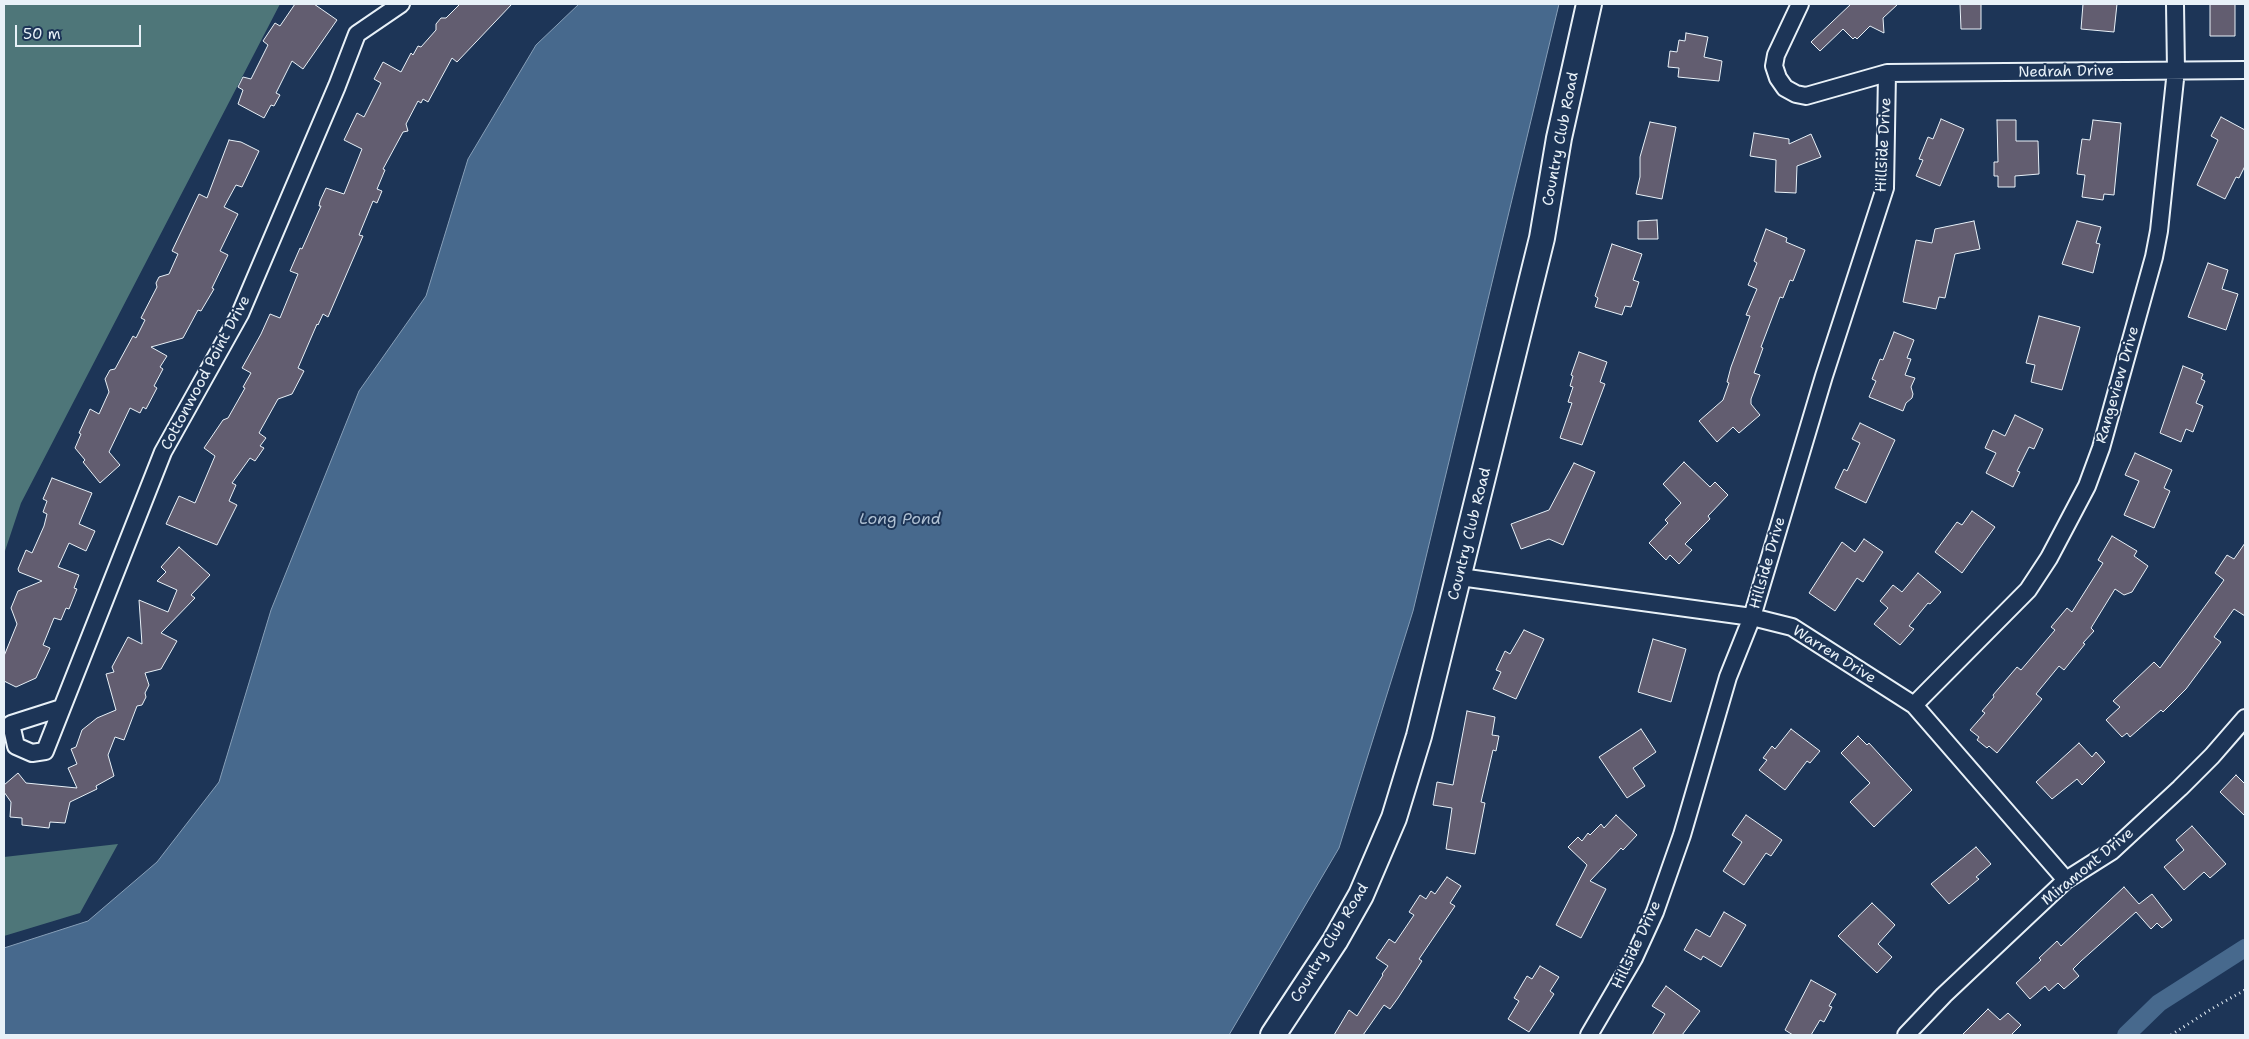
<!DOCTYPE html>
<style>
body{margin:0}
#map{position:relative;width:2249px;height:1039px;overflow:hidden;background:#1d3557;font-family:"Shantell Sans",sans-serif}
canvas{display:block}
.frame{position:absolute;inset:0;border:5px solid #e8f1f8;pointer-events:none}
.scale{position:absolute;left:15px;top:25px;width:126px;height:22px;box-sizing:border-box;border:2px solid #e8f1f8;border-top:0;padding-left:6px;font-size:15px;line-height:18px;white-space:nowrap;color:#e8f1f8;-webkit-text-stroke:4px #1d3557;paint-order:stroke}
</style>
<div id="map">
<canvas width="2249" height="1039"></canvas>
<div class="frame"></div>
<div class="scale">50 m</div>
</div>
<script>
const g = document.querySelector('canvas').getContext('2d');
g.lineJoin = 'round';
function fillPath(path, color) { g.fillStyle = color; g.fill(path, 'evenodd'); }
const shape = rows => new Path2D(rows.map(r => 'M' + r).join(''));
function trace(path, color, width, dash) { g.strokeStyle = color; g.lineWidth = width; g.lineCap = dash ? 'butt' : 'round'; g.setLineDash(dash || []); g.stroke(path); }
function write(font, color, halo, rows, align = 'center') {
  g.font = font + ' "Shantell Sans",sans-serif'; g.lineWidth = 4; g.setLineDash([]); g.textBaseline = 'middle'; g.strokeStyle = halo; g.fillStyle = color; for (const [text, x, y, turn = 0] of rows) {
    g.save(); g.translate(x, y); g.rotate((+turn || 0) * Math.PI / 180); g.textAlign = isNaN(turn) ? turn : align; if (halo) g.strokeText(text, 0, 0); g.fillText(text, 0, 0); g.restore();
  }
}
const green = shape([
 [4,4,280,4,21,503,4,554],
 [118,844,80,913,4,936,4,857]
]);
const water = shape([
 [579,4,1559,4,1413,611,1339,848,1229,1035,4,1035,4,948,88,921,157,862,219,782,271,610,359,391,426,296,468,159,536,45,579,4]
]);
const canal = shape([
 [2126,1035,2159,1003,2245,948]
]);
const building = shape([
 [295,4,314,4,337,20,303,69,292,61,276,93,280,95,274,106,271,105,264,118,238,104,243,90,238,87,243,77,251,79,268,45,263,41,275,23,280,26,295,4],
 [460,4,512,4,457,62,452,58,428,102,423,99,421,103,418,101,406,124,408,131,403,132,383,169,385,170,377,189,382,191,377,203,373,201,359,235,363,236,328,317,323,314,318,325,317,324,298,368,304,371,292,394,278,399,259,433,266,438,260,446,264,448,255,461,250,458,232,483,236,485,229,501,237,505,217,545,166,524,179,496,195,503,215,456,204,448,223,420,228,418,245,388,243,387,251,373,242,368,261,334,270,314,280,318,298,274,290,271,300,248,302,249,321,206,319,206,320,201,326,188,344,194,362,149,344,140,357,113,364,117,381,83,374,79,383,62,401,72,411,53,413,55,418,46,421,47,436,30,436,24,441,18,446,18,460,4],
 [1851,4,1898,4,1883,18,1884,33,1870,26,1857,39,1855,37,1853,39,1843,29,1820,51,1811,42,1851,4],
 [1960,4,1981,4,1981,29,1961,29,1960,4],
 [2083,4,2117,4,2114,32,2081,29,2083,4],
 [2210,4,2235,4,2235,36,2210,36,2210,4],
 [1686,33,1708,37,1704,57,1722,61,1719,81,1678,77,1679,68,1668,67,1670,51,1677,52,1679,40,1685,41,1686,33],
 [2221,117,2245,130,2245,166,2239,178,2236,177,2225,199,2197,185,2218,140,2211,136,2221,117],
 [1941,119,1964,129,1940,186,1916,176,1923,160,1919,159,1928,137,1933,139,1941,119],
 [1997,120,2016,120,2016,141,2038,141,2039,174,2015,176,2015,187,1998,187,1998,176,1994,176,1994,162,1998,162,1997,120],
 [2093,120,2121,123,2114,195,2104,194,2103,200,2082,197,2085,175,2077,174,2082,139,2090,140,2093,120],
 [1650,122,1676,127,1662,199,1636,194,1640,177,1640,157,1650,122],
 [1754,133,1789,139,1789,144,1811,134,1821,157,1797,166,1796,193,1775,192,1776,160,1750,156,1754,133],
 [229,140,241,142,259,151,242,187,236,185,224,207,238,214,220,251,228,255,212,288,214,289,201,311,198,310,183,338,151,347,167,356,160,367,163,369,154,386,157,388,146,409,143,407,140,413,130,408,109,452,120,465,100,483,83,462,85,460,75,448,81,434,79,433,90,409,99,414,109,392,105,379,110,370,115,369,133,336,136,338,145,320,141,318,157,287,156,283,159,277,169,274,178,254,172,251,199,194,207,198,229,140],
 [1657,220,1658,239,1638,239,1638,221,1657,220],
 [1974,221,1980,249,1955,254,1945,298,1939,297,1936,309,1903,302,1916,240,1932,243,1935,229,1974,221],
 [2077,221,2101,227,2096,243,2100,244,2093,273,2062,264,2077,221],
 [1766,229,1787,238,1786,242,1805,250,1793,281,1790,280,1783,298,1780,297,1761,347,1763,348,1754,373,1760,375,1751,399,1751,404,1760,415,1739,433,1733,427,1717,442,1699,421,1723,400,1729,383,1727,382,1731,367,1750,316,1746,315,1757,289,1748,285,1757,263,1754,261,1766,229],
 [1612,244,1642,254,1633,280,1639,282,1631,307,1625,306,1622,315,1595,307,1598,298,1595,296,1612,244],
 [2208,263,2228,270,2222,289,2238,294,2226,330,2188,317,2208,263],
 [2039,316,2080,327,2062,390,2031,382,2035,365,2026,363,2039,316],
 [1894,332,1914,340,1907,358,1911,359,1905,375,1915,378,1911,387,1913,394,1912,398,1906,403,1903,411,1869,397,1876,381,1872,379,1880,359,1883,360,1894,332],
 [1579,352,1607,362,1600,382,1605,384,1582,445,1560,438,1572,403,1568,402,1573,387,1570,386,1573,376,1571,375,1579,352],
 [2183,366,2203,374,2201,379,2205,381,2196,403,2203,406,2193,432,2186,429,2181,442,2160,433,2183,366],
 [2015,415,2043,429,2034,449,2029,447,2017,471,2020,472,2013,487,1986,473,1996,453,1985,448,1993,430,2005,436,2015,415],
 [1860,423,1895,440,1866,503,1835,488,1844,469,1847,471,1860,443,1852,439,1860,423],
 [2135,453,2172,470,2164,488,2170,491,2154,528,2124,515,2139,481,2125,475,2135,453],
 [1684,462,1710,487,1715,482,1728,495,1708,516,1710,519,1685,544,1692,550,1679,564,1670,555,1666,560,1649,543,1668,523,1665,520,1681,503,1663,484,1684,462],
 [1574,463,1595,472,1563,545,1549,539,1521,549,1511,524,1549,510,1574,463],
 [52,478,92,493,79,524,95,531,86,551,69,543,58,567,79,575,74,588,77,589,69,609,66,608,61,620,54,618,43,645,50,648,36,678,16,687,4,681,4,656,17,624,11,608,18,591,42,581,19,572,18,569,26,550,32,553,44,526,47,514,43,512,47,501,43,499,52,478],
 [1972,511,1995,527,1962,573,1935,552,1957,522,1962,525,1972,511],
 [2112,536,2137,551,2134,556,2148,566,2132,592,2124,595,2115,589,2091,628,2094,631,2083,643,2085,644,2064,670,2059,666,2036,694,2042,699,1997,753,1989,746,1987,748,1977,740,1979,737,1970,730,1985,713,1982,711,1994,697,1993,695,2017,667,2021,670,2055,630,2051,627,2067,608,2072,612,2103,563,2098,560,2112,536],
 [1864,539,1883,552,1863,582,1857,578,1835,611,1809,593,1842,542,1855,552,1864,539],
 [2245,543,2245,616,2234,609,2214,637,2221,642,2186,689,2163,712,2161,710,2130,737,2127,733,2122,737,2106,720,2120,707,2113,701,2154,662,2160,668,2224,580,2215,573,2227,555,2234,559,2245,543],
 [179,547,210,575,191,595,195,598,161,633,177,641,161,669,145,673,149,685,145,693,146,697,142,705,137,706,124,740,115,737,108,755,114,776,96,786,97,789,70,802,65,823,50,822,49,828,22,825,22,818,10,817,11,802,4,792,4,785,18,773,26,783,77,788,68,768,77,764,71,749,76,747,82,730,97,718,116,710,106,674,114,672,112,667,128,637,142,644,139,600,168,612,177,590,157,581,166,572,161,567,179,547],
 [1918,573,1941,592,1930,604,1928,603,1909,626,1914,629,1900,645,1874,624,1888,608,1880,601,1893,585,1902,592,1918,573],
 [1524,630,1544,639,1516,699,1493,689,1501,672,1496,670,1505,651,1510,654,1524,630],
 [1653,639,1686,649,1671,702,1638,692,1653,639],
 [1467,711,1495,717,1492,735,1499,736,1496,751,1493,750,1481,802,1485,803,1475,854,1446,849,1452,808,1433,805,1437,782,1453,785,1467,711],
 [1641,729,1656,752,1633,768,1645,786,1627,798,1599,757,1641,729],
 [1791,729,1820,751,1810,763,1807,761,1785,790,1759,770,1767,760,1763,758,1772,746,1775,749,1791,729],
 [1858,736,1867,745,1869,743,1912,790,1874,827,1850,802,1870,783,1841,753,1858,736],
 [2079,743,2092,757,2096,752,2105,762,2082,785,2077,779,2052,799,2036,782,2079,743],
 [2236,775,2245,784,2245,816,2220,792,2236,775],
 [1616,815,1637,835,1623,850,1621,848,1590,881,1606,889,1581,938,1556,925,1587,865,1568,847,1578,837,1582,841,1588,833,1590,835,1601,824,1604,828,1616,815],
 [1746,815,1782,840,1771,856,1766,853,1744,885,1723,871,1742,842,1732,835,1746,815],
 [2192,826,2226,864,2210,878,2204,872,2184,890,2164,867,2184,850,2176,840,2192,826],
 [1976,847,1991,864,1976,877,1979,879,1949,904,1931,884,1976,847],
 [1447,877,1461,886,1450,903,1455,906,1419,959,1422,961,1398,998,1390,1009,1384,1005,1363,1035,1334,1035,1349,1010,1357,1016,1383,975,1382,974,1388,966,1376,958,1389,939,1395,943,1414,915,1409,912,1420,895,1426,899,1431,891,1435,894,1447,877],
 [2124,887,2139,904,2152,894,2172,920,2162,928,2157,923,2151,929,2136,912,2081,961,2073,969,2079,976,2064,989,2058,983,2049,991,2045,986,2030,999,2016,983,2041,960,2039,958,2057,941,2061,946,2124,887],
 [1872,903,1895,925,1878,944,1892,957,1877,973,1838,936,1872,903],
 [1724,912,1746,925,1721,967,1703,956,1701,960,1684,950,1696,929,1710,937,1724,912],
 [1540,966,1559,977,1550,991,1554,994,1529,1032,1508,1019,1519,1001,1514,998,1527,976,1532,979,1540,966],
 [1811,980,1836,994,1829,1006,1832,1007,1824,1022,1820,1020,1811,1035,1793,1035,1785,1030,1811,980],
 [1666,986,1700,1011,1682,1035,1652,1035,1665,1014,1652,1006,1666,986],
 [1988,1009,2000,1020,2008,1013,2021,1025,2011,1035,1962,1035,1988,1009]
]);
const path = shape([
 [2171,1035,2213,1008,2245,990]
]);
const street = shape([
 [1800,4,1776,55,1774,66,1778,78,1785,88,1796,94,1806,96,1887,73,2245,70],
 [1460,577,1752,617,1792,627,1914,705,2066,880],
 [1914,705,2028,590,2049,558,2087,486,2101,448,2154,257,2159,231,2176,70,2175,4],
 [61,708,11,724,16,746,32,753,45,751,163,452,240,314,337,86,357,34,401,4],
 [1589,1035,1634,958,1655,912,1682,835,1728,677,1752,617,1824,376,1885,188,1887,73],
 [1906,1035,1944,995,2066,880,2112,851,2180,788,2212,756,2245,718]
]);
const secondary = shape([
 [1273,1035,1335,941,1361,895,1394,818,1419,736,1542,238,1559,138,1589,4]
]);
const streetNames = [
 ["Nedrah Drive",2066,72,-1],
 ["Country Club Road",1561,139,-79],
 ["Hillside Drive",1884,145,-87],
 ["Cottonwood Point Drive",206,373,-62],
 ["Rangeview Drive",2118,385,-74],
 ["Country Club Road",1470,534,-76],
 ["Hillside Drive",1768,563,-74],
 ["Warren Drive",1834,655,32],
 ["Miramont Drive",2088,867,-39],
 ["Country Club Road",1330,943,-59],
 ["Hillside Drive",1637,945,-65]
];
const waterNames = [
 ["Long Pond",900,520]
];
fillPath(green, '#4e7679');
fillPath(water, '#47698d');
trace(water, '#879fb8', 1);
trace(canal, '#47698d', 18);
fillPath(building, '#625d70');
trace(building, '#e8f1f8', 1);
trace(street, '#e8f1f8', 20);
trace(secondary, '#e8f1f8', 28);
trace(path, '#e8f1f8', 3, [1, 4]);
trace(street, '#1d3557', 16);
trace(secondary, '#1d3557', 24);
write('15px', '#e8f1f8', '#1d3557', streetNames);
write('italic 16px', '#b0c1d3', '#1d3557', waterNames);
</script>
